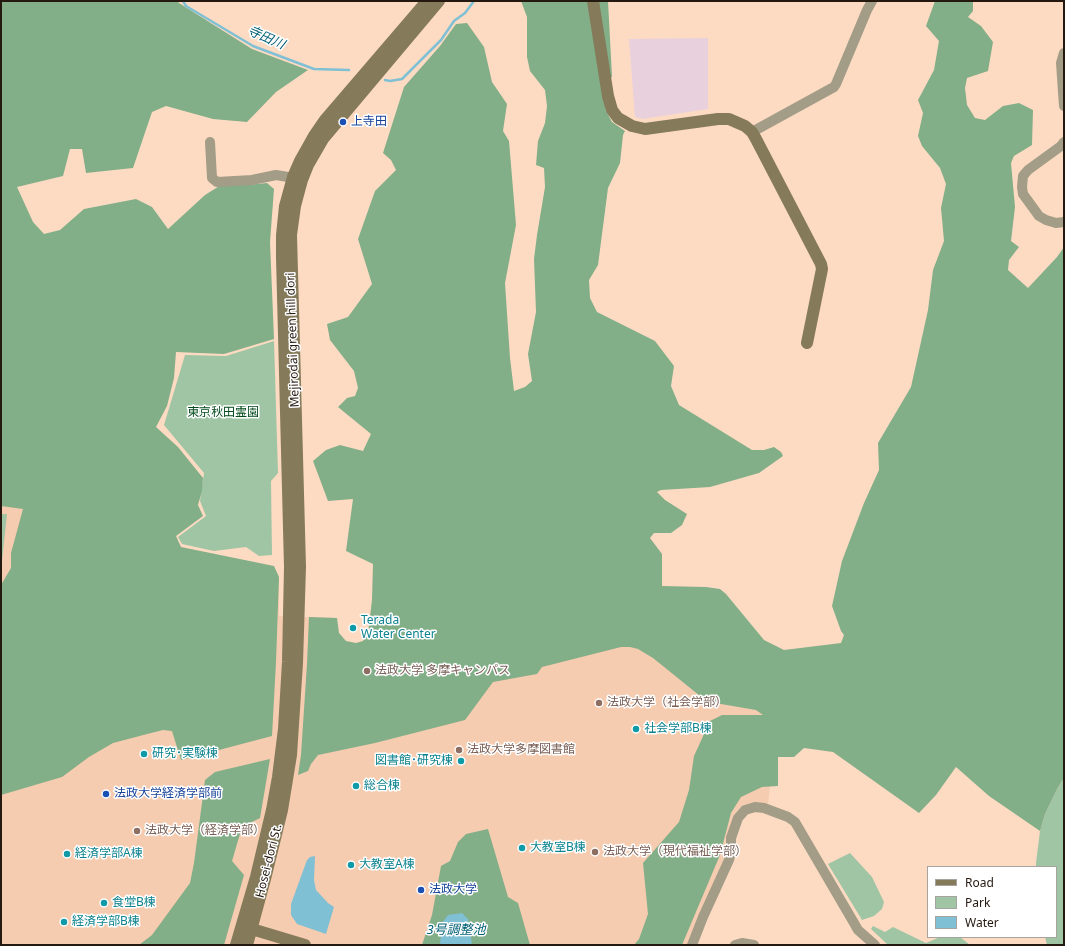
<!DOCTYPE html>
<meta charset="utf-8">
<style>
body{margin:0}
#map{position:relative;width:1065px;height:946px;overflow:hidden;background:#fddbc3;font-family:"Noto Sans",sans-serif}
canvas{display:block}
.frame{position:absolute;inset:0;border:2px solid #24180f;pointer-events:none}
.legend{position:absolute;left:927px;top:866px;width:130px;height:72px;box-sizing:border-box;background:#fff;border:1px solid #a7a39f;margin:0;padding:5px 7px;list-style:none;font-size:12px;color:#24180f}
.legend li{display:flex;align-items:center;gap:8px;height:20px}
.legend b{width:20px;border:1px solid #a7a39f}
</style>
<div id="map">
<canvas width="1065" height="946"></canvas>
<div class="frame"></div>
<ul class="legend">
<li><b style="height:5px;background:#857a59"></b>Road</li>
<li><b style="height:11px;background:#9fc5a4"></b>Park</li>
<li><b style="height:11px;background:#7fc0d4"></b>Water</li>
</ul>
</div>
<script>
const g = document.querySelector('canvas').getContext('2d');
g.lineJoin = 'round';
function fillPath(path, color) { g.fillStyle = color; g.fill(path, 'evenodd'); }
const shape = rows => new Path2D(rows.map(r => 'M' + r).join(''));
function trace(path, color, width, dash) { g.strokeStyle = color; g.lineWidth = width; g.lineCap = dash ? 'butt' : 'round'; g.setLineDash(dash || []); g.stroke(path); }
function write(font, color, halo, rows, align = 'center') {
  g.font = font + ' "Noto Sans","Noto Sans JP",sans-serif'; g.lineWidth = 3; g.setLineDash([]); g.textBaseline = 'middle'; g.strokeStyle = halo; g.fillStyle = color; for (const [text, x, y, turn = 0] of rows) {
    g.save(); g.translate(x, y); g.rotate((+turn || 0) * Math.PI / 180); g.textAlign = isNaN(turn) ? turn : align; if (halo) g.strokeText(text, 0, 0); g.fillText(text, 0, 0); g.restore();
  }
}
const built = shape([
 [1,383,168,569,279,577,279,616,337,618,337,635,346,647,641,621,779,695,768,805,750,803,743,805,735,813,727,838,727,850,724,862,689,945,1,945]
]);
const industrial = shape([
 [708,38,708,109,649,118,643,119,635,117,629,39]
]);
const green = shape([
 [274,341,278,473,271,481,272,555,259,556,246,547,214,551,182,544,178,537,206,516,200,501,204,473,164,425,185,355,226,356],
 [1,514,7,514,2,561,1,561],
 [1064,778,1064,945,1047,945,1045,937,1056,937,1056,867,1036,867,1036,863,1040,831,1045,814,1058,787],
 [850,853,872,877,884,902,882,909,874,916,862,920,828,864],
 [873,926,885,932,893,927,926,943,940,937,960,937,970,945,888,945,871,929]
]);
const forest = shape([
 [1,1,177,1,179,3,252,49,308,70,276,92,247,122,213,119,166,106,152,112,133,168,86,173,82,149,70,149,63,176,17,187,33,222,44,234,60,230,84,209,136,199,152,207,168,229,205,195,221,185,248,185,267,183,274,189,270,242,274,339,224,354,176,352,174,378,167,406,156,427,178,447,203,478,202,491,198,505,203,516,176,536,181,547,274,566,279,577,276,662,272,736,181,760,172,731,163,730,151,733,113,743,89,757,62,777,1,795,1,585,11,568,11,553,23,509,1,506],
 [521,1,608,1,612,77,601,79,606,111,612,122,625,131,623,135,620,163,608,188,598,265,589,280,590,298,597,312,655,341,674,366,671,386,679,405,752,450,764,450,774,447,781,452,783,456,759,473,710,487,661,490,657,492,665,500,687,514,682,525,671,533,654,533,650,538,662,554,662,586,706,587,720,589,726,594,764,640,784,650,841,643,844,635,841,631,832,606,842,561,864,503,879,470,878,443,911,387,928,310,933,270,944,241,941,208,946,184,940,168,922,146,918,136,923,113,918,100,934,70,939,41,926,26,935,1,973,1,973,11,968,17,981,26,993,42,988,71,967,78,965,88,967,105,975,118,985,120,1003,106,1019,103,1033,110,1032,145,1014,156,1011,163,1015,207,1011,241,1019,247,1009,260,1008,270,1028,288,1057,257,1064,247,1064,778,1058,787,1045,814,1040,831,989,796,956,767,936,795,919,813,833,752,804,748,794,757,778,757,778,786,762,787,741,797,731,813,720,855,682,945,634,945,639,939,648,914,643,863,679,822,689,790,694,756,710,721,722,715,763,715,756,710,721,704,710,704,653,658,638,649,630,647,621,647,542,667,537,674,493,682,465,720,375,743,318,755,311,764,308,771,298,775,301,755,307,664,309,617,337,618,339,633,346,641,356,643,363,641,368,633,372,600,373,564,346,551,353,499,328,501,313,461,326,450,340,445,363,451,371,434,338,407,347,398,355,396,358,388,354,371,330,340,327,324,348,317,372,284,358,239,375,191,396,170,391,160,383,153,404,87,440,46,456,24,467,23,484,47,492,82,507,104,503,131,509,141,516,225,505,283,510,358,514,391,525,387,532,381,528,354,536,312,534,259,537,235,545,187,544,168,536,165,538,141,545,123,547,106,545,90,530,71,527,57,527,17],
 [270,759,260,818,242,827,232,861,244,875,224,945,139,945,152,935,190,883,194,863,205,780,215,772],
 [488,829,508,897,518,903,530,945,422,945,432,915,441,866,450,861,458,842,466,834]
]);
const water = shape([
 [315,856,314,880,316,890,328,903,334,907,326,934,297,924,291,915,291,904,307,860,310,857],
 [462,913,468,919,472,945,440,945,442,923,448,915]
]);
const stream = shape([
 [183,1,186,6,253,46,314,69,349,70],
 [385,80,390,81,402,79,441,40,454,21,465,13,474,1]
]);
const street = shape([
 [1064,53,1061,63,1064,106],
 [752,132,834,87,836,84,867,10,872,1],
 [210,142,212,178,217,182,252,180,276,175,300,179],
 [1064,142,1061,146,1028,170,1023,176,1022,187,1023,194,1039,216,1046,220,1056,223,1064,222],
 [692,945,703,917,729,860,731,852,731,838,738,818,745,810,755,807,764,808,788,817,795,822,854,923,858,930,875,945],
 [735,945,742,943,754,945]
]);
const secondary = shape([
 [593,1,608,96,612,110,618,118,632,126,645,129,718,119,729,119,745,126,752,132,756,139,821,264,822,269,807,343],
 [245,927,305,945],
 [236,945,256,877,272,810,278,777,284,729,288,662,290,567,282,257,282,235,285,206,293,177,300,161,314,136,325,120,427,1],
 [247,945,265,879,282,810,291,755,297,663,300,567,291,235,295,206,302,180,308,165,323,139,439,1]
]);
const markers = [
 [343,122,4,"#1a4fb4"],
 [353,628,4,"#0f9aa8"],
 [367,671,4,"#8d6e63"],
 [599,703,4,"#8d6e63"],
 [636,729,4,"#0f9aa8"],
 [459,750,4,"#8d6e63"],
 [144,754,4,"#0f9aa8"],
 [461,761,4,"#0f9aa8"],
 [356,786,4,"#0f9aa8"],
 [106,794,4,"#1a4fb4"],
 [137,831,4,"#8d6e63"],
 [522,848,4,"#0f9aa8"],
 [595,852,4,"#8d6e63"],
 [67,854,4,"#0f9aa8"],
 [351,865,4,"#0f9aa8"],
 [421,890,4,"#1a4fb4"],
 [104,903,4,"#0f9aa8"],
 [64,922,4,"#0f9aa8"]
];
const transitNames = [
 ["上寺田",351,122],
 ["法政大学経済学部前",114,794],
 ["法政大学",429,890]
];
const streetNames = [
 ["Mejirodai green hill dori",293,340,-92],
 ["Hosei-dori St.",269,861,-76]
];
const parkNames = [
 ["東京秋田霊園",223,413]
];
const cultureNames = [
 ["Terada",361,621],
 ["Water Center",361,635],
 ["社会学部B棟",644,729],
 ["研究･実験棟",152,754],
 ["図書館･研究棟",453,761,"right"],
 ["総合棟",364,786],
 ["大教室B棟",530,848],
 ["経済学部A棟",75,854],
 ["大教室A棟",359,865],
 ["食堂B棟",112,903],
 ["経済学部B棟",72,922]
];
const educationNames = [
 ["法政大学 多摩キャンパス",375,671],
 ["法政大学（社会学部）",607,703],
 ["法政大学多摩図書館",467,750],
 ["法政大学（経済学部）",145,831],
 ["法政大学（現代福祉学部）",603,852]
];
const waterNames = [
 ["寺田川",266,38,24],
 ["3号調整池",456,930]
];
fillPath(built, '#f5ccb0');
fillPath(industrial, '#e8d1dd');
fillPath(green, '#9fc5a4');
fillPath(forest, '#82ae88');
fillPath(water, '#7fc0d4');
trace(stream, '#7fc0d4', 2.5);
trace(street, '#a39c86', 10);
trace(secondary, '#857a59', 12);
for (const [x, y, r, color] of markers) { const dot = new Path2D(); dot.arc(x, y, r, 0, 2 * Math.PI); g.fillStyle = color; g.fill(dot); trace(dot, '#fff', 1.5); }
write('12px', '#164399', '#fff', transitNames, 'left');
write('12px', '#24180f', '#fff', streetNames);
write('12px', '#004a1a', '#fff', parkNames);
write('12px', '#0d838f', '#fff', cultureNames, 'left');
write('12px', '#785e54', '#fff', educationNames, 'left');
write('italic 13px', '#015f75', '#fff', waterNames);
</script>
